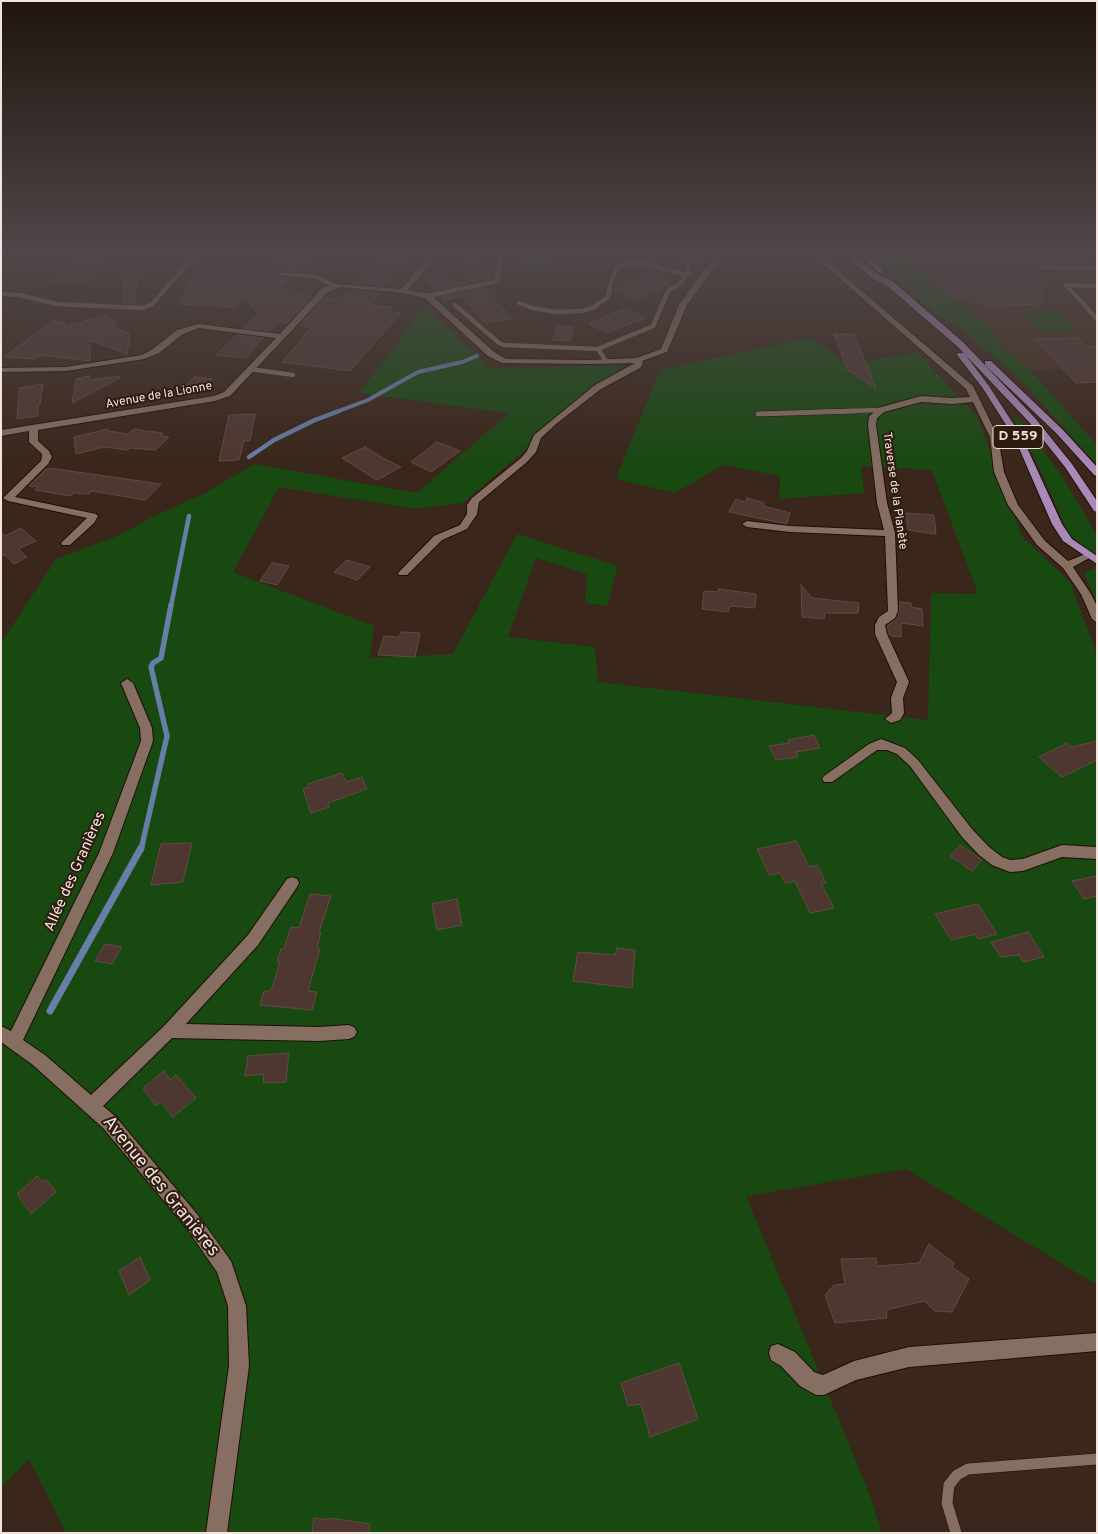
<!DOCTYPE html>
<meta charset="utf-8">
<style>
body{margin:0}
#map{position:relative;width:1098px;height:1534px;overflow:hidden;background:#3a261a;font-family:Overpass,sans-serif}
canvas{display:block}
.frame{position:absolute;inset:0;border:2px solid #f2e4dd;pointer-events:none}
</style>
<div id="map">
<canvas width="1098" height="1534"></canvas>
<div class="frame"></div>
</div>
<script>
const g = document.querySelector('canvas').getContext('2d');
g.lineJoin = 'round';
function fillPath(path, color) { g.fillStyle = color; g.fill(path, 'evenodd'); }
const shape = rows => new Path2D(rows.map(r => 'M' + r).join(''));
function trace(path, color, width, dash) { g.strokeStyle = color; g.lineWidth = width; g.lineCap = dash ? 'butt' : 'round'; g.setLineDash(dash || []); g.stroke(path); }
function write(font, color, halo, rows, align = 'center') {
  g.font = font + ' Overpass,sans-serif'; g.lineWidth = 4; g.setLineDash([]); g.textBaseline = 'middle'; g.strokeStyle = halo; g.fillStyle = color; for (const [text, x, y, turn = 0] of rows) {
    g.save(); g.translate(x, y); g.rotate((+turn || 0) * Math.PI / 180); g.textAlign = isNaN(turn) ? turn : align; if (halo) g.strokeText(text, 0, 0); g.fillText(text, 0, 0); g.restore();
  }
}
const built = shape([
 [903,256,1089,256,1097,269,1097,367,1031,371,994,339,1000,338]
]);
const green = shape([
 [523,256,569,256,573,261,522,268,514,257],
 [870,256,903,256,1001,339,994,340,1031,371,1097,445,1097,465,1018,377,957,326,941,318],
 [425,306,491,368,622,366,463,503,415,509,279,487,233,572,374,626,370,658,453,654,517,534,618,566,607,606,585,603,587,574,536,558,508,637,595,647,598,682,928,720,931,593,978,594,932,470,861,466,864,493,779,499,780,476,723,465,675,493,616,479,660,370,812,337,848,365,917,352,977,416,1022,536,1070,582,1097,655,1097,1285,906,1169,746,1196,868,1490,882,1533,66,1533,29,1459,1,1488,1,643,56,559,120,535,154,516,203,494,255,464,417,493,509,413,359,393],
 [1057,310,1077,331,1042,332,1023,312],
 [1015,417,1021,421,1064,479,1097,536,1097,556,1069,535,1029,445,1014,420],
 [1093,569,1097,569,1097,603,1084,573]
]);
const streamFar3 = shape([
 [336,412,368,400,418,372,462,362,477,356]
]);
const streamFar2 = shape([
 [249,457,274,440,315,420,339,411],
 [171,606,189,516]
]);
const streamFar1 = shape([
 [141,850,167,736,151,667,153,663,161,658,171,605]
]);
const stream = shape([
 [50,1011,141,848]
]);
const building = shape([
 [75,256,97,256,102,266,91,281,86,281,84,284,50,284,65,263,76,263,75,256],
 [281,256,310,259,297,272,277,270,273,272,278,277,290,278,279,289,306,292,303,296,312,296,287,323,279,322,270,331,244,328,258,314,245,299,235,307,180,304,183,300,181,300,189,280,193,280,195,276,230,274,241,264,270,267,281,256],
 [382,256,408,256,383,286,353,283,363,274,367,275,382,256],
 [928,256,1019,256,1023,266,1038,281,1042,289,1043,304,990,306,942,293,934,281,928,256],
 [475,261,493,278,492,278,472,282,457,268,460,267,457,265,475,261],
 [139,274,134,304,123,303,124,276,139,274],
 [652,275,670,284,656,289,659,291,634,300,614,289,652,275],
 [424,277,470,283,435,290,424,277],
 [484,288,512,318,486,323,462,296,444,300,442,297,484,288],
 [348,290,379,293,370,305,392,307,390,311,401,313,350,371,282,362,312,327,299,325,325,298,338,299,348,290],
 [628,308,645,318,606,333,589,323,628,308],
 [105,315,116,323,112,326,130,334,127,354,90,340,90,361,40,355,36,359,4,357,55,319,57,323,63,321,67,327,105,315],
 [557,326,574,327,570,341,553,340,557,326],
 [834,334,854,334,876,388,848,370,834,334],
 [237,335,263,338,245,358,216,355,237,335],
 [1078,338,1086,347,1097,347,1097,382,1076,383,1035,339,1078,338],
 [90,376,90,380,119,376,120,378,72,403,76,379,90,376],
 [195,377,212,379,199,392,181,390,195,377],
 [43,384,40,404,38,404,38,416,17,419,19,388,43,384],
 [255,414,250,441,244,441,239,460,219,461,229,415,255,414],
 [108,429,108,431,128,434,134,429,146,431,163,433,161,436,169,437,156,450,130,448,128,450,104,447,76,454,74,437,108,429],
 [437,442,460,451,431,472,411,462,437,442],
 [365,447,383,458,401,467,377,480,342,458,365,447],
 [46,469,56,469,161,484,145,500,92,491,89,494,74,493,71,496,35,490,38,487,29,486,46,469],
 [747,498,764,503,763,506,790,513,787,524,729,512,736,499,745,502,747,498],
 [906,513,934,515,936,534,908,530,906,513],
 [21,528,36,541,18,549,27,557,14,564,5,555,1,556,1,532,5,536,21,528],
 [347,560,370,567,357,580,334,572,347,560],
 [272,563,289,566,277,585,260,581,272,563],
 [801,585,812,598,859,603,858,613,825,613,824,619,802,617,801,585],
 [719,589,756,594,755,608,730,606,728,612,702,609,704,591,718,592,719,589],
 [900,602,911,603,911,607,922,609,923,626,901,623,901,637,890,636,887,626,898,616,900,602],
 [401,632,420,633,415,657,378,655,384,636,399,637,401,632],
 [814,735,820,748,796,752,798,757,776,760,769,746,789,743,788,740,814,735],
 [1097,741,1097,760,1062,777,1039,757,1067,743,1072,747,1097,741],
 [342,773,346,782,362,777,367,789,328,803,329,807,311,813,303,789,309,787,308,784,342,773],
 [796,841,809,867,817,865,826,883,821,884,834,908,810,913,795,881,785,883,780,873,769,875,757,849,796,841],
 [192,843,183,882,151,885,161,844,192,843],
 [960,845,982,860,972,871,950,856,960,845],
 [1097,876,1097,896,1084,899,1072,881,1097,876],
 [310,894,331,896,319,932,321,932,317,948,320,949,308,991,317,992,312,1010,260,1005,264,991,271,991,280,962,277,962,281,949,284,949,291,927,299,928,310,894],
 [457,899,462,925,437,930,432,904,457,899],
 [978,904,997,934,978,939,975,934,951,940,935,914,978,904],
 [1028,932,1044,957,1023,962,1019,955,1001,957,991,942,1028,932],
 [105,944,122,947,112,964,95,961,105,944],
 [617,948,635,950,632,988,573,981,578,952,615,955,617,948],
 [289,1053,286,1082,263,1083,264,1074,245,1076,248,1056,289,1053],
 [164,1071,170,1080,176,1075,196,1098,173,1117,161,1102,156,1106,143,1088,164,1071],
 [37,1176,43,1182,46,1179,56,1192,31,1214,17,1194,37,1176],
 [929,1244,954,1263,952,1267,969,1279,952,1312,935,1311,924,1301,886,1310,887,1318,835,1323,825,1295,834,1285,845,1284,841,1259,876,1258,877,1266,919,1263,929,1244],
 [140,1257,150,1280,129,1295,119,1271,140,1257],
 [679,1363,698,1419,650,1437,641,1404,628,1406,621,1383,679,1363],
 [314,1518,330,1520,330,1518,370,1524,369,1533,312,1533,314,1518]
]);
const laneFar2 = shape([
 [1029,256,1042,267,1097,268],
 [1097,286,1066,285,1097,319],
 [1,294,20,295,56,304,143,308,152,304,194,256],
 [427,296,494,282,497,279,501,256],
 [519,303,532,308,557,312,582,311,594,307,608,297,611,282,617,268,628,262,647,264,686,275],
 [455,305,499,343,504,345,598,349],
 [606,361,598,349,653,326,668,291,681,283,689,271,687,264,689,261,699,258],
 [249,369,293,375],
 [816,412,881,410]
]);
const laneFar1 = shape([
 [758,414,854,411]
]);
const lane = shape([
 [956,1533,947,1503,949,1485,957,1475,968,1469,1097,1459]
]);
const street = shape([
 [429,256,436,256,408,290,430,294,494,352,506,359,590,360,637,358,661,349,679,305,715,256,722,256,687,305,667,352,642,361,643,364,640,368,601,389,556,424,541,438,536,452,527,462,479,502,477,514,467,529,442,540,407,575,399,575,398,573,434,536,460,525,467,514,467,505,472,498,521,458,527,451,534,435,595,385,635,363,590,364,502,363,488,356,425,298,403,293,341,287,328,292,230,396,215,401,38,430,38,441,49,451,52,457,48,464,15,497,96,514,98,516,94,523,70,545,62,545,61,543,87,518,8,501,3,498,41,461,42,457,42,454,29,442,29,431,1,436,1,430,214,396,224,392,276,338,199,328,183,334,159,353,144,359,66,371,1,372,1,368,66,367,142,355,153,349,177,330,198,324,280,334,322,288,329,286,316,279,279,275,275,273,277,272,318,275,336,284,401,289,429,256],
 [814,256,821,256,973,386,998,437,1004,472,1018,505,1045,541,1068,561,1088,553,1093,556,1073,567,1091,594,1097,606,1097,623,1092,619,1081,594,1063,568,1037,545,1008,505,994,472,990,437,973,402,952,404,921,402,884,412,877,418,876,425,887,503,895,533,898,611,895,618,885,625,887,634,909,682,903,698,904,713,900,720,891,723,885,719,892,713,891,698,897,682,875,634,875,625,879,617,888,611,885,536,790,532,747,527,742,524,747,521,790,526,884,530,877,503,868,425,869,417,878,408,921,396,952,398,970,397,966,389,814,256],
 [127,679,133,683,152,728,153,741,113,853,23,1040,45,1055,91,1095,164,1026,248,935,287,879,292,877,297,879,299,883,297,887,258,945,186,1024,319,1027,349,1025,354,1027,357,1032,354,1037,349,1039,319,1041,172,1038,103,1106,115,1116,197,1214,231,1261,246,1306,249,1366,227,1533,206,1533,229,1366,228,1306,217,1272,185,1226,103,1128,33,1065,1,1042,1,1026,11,1031,99,853,141,741,140,728,121,683,127,679],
 [881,739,905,748,918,760,972,829,989,847,1002,857,1010,860,1023,859,1062,845,1097,847,1097,859,1062,857,1023,871,1010,872,992,865,979,855,962,837,910,766,897,754,887,750,877,750,832,782,824,782,822,779,824,776,869,744,881,739],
 [1097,1333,1097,1351,909,1367,856,1380,824,1395,816,1395,800,1386,781,1366,771,1360,769,1353,771,1346,778,1344,795,1352,814,1372,823,1375,854,1361,909,1347,1097,1333]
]);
const primary = shape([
 [847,256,854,256,879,275,891,280,963,342,1035,418,1072,464,1097,501,1097,512,1094,511,1065,467,1029,422,957,346,885,284,873,279,847,256],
 [862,256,869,256,883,271,883,273,879,273,862,256],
 [958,353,964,353,989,386,1023,439,1062,524,1072,539,1097,556,1097,564,1063,541,1052,524,1015,439,982,387,957,355,958,353],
 [985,361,991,361,1063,430,1097,467,1097,476,1094,475,1057,434,985,365,985,361]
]);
const farStreetnames = [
 ["Avenue de la Lionne",159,396,-10],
 ["Traverse de la Planète",894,491,82]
];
const shields = [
 [1018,437,50]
];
const shieldNames = [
 ["D 559",1018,437]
];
const streetNames = [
 ["Allée des Granières",76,872,-66]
];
const nearStreetnames = [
 ["Avenue des Granières",160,1187,51]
];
fillPath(built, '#472e1f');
fillPath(green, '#174910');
trace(streamFar3, '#677ea9', 4);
trace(streamFar2, '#677ea9', 4.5);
trace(streamFar1, '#677ea9', 5.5);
trace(stream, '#677ea9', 7);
fillPath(building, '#4e3631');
trace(building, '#634a44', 1);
trace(laneFar2, '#200e05', 5);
trace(laneFar1, '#200e05', 6);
trace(lane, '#200e05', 12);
trace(street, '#200e05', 2);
trace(primary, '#200e05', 2);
trace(laneFar2, '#866f62', 4.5);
trace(laneFar1, '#866f62', 5);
trace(lane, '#866f62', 11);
fillPath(street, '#866f62');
fillPath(primary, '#a989b8');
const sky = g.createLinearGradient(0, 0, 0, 471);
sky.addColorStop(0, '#20150e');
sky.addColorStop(0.54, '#4f4749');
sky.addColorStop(1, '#4f474900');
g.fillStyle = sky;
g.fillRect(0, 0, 1098, 471);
write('12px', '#f2e4dd', '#2f1c11', farStreetnames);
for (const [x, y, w] of shields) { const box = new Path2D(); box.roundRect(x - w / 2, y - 11.5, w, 23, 4); g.fillStyle = '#2f1c11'; g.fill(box); trace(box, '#f2e4dd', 1); }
write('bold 14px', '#f2e4dd', null, shieldNames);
write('15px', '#f2e4dd', '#2f1c11', streetNames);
write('18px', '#f2e4dd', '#2f1c11', nearStreetnames);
</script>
